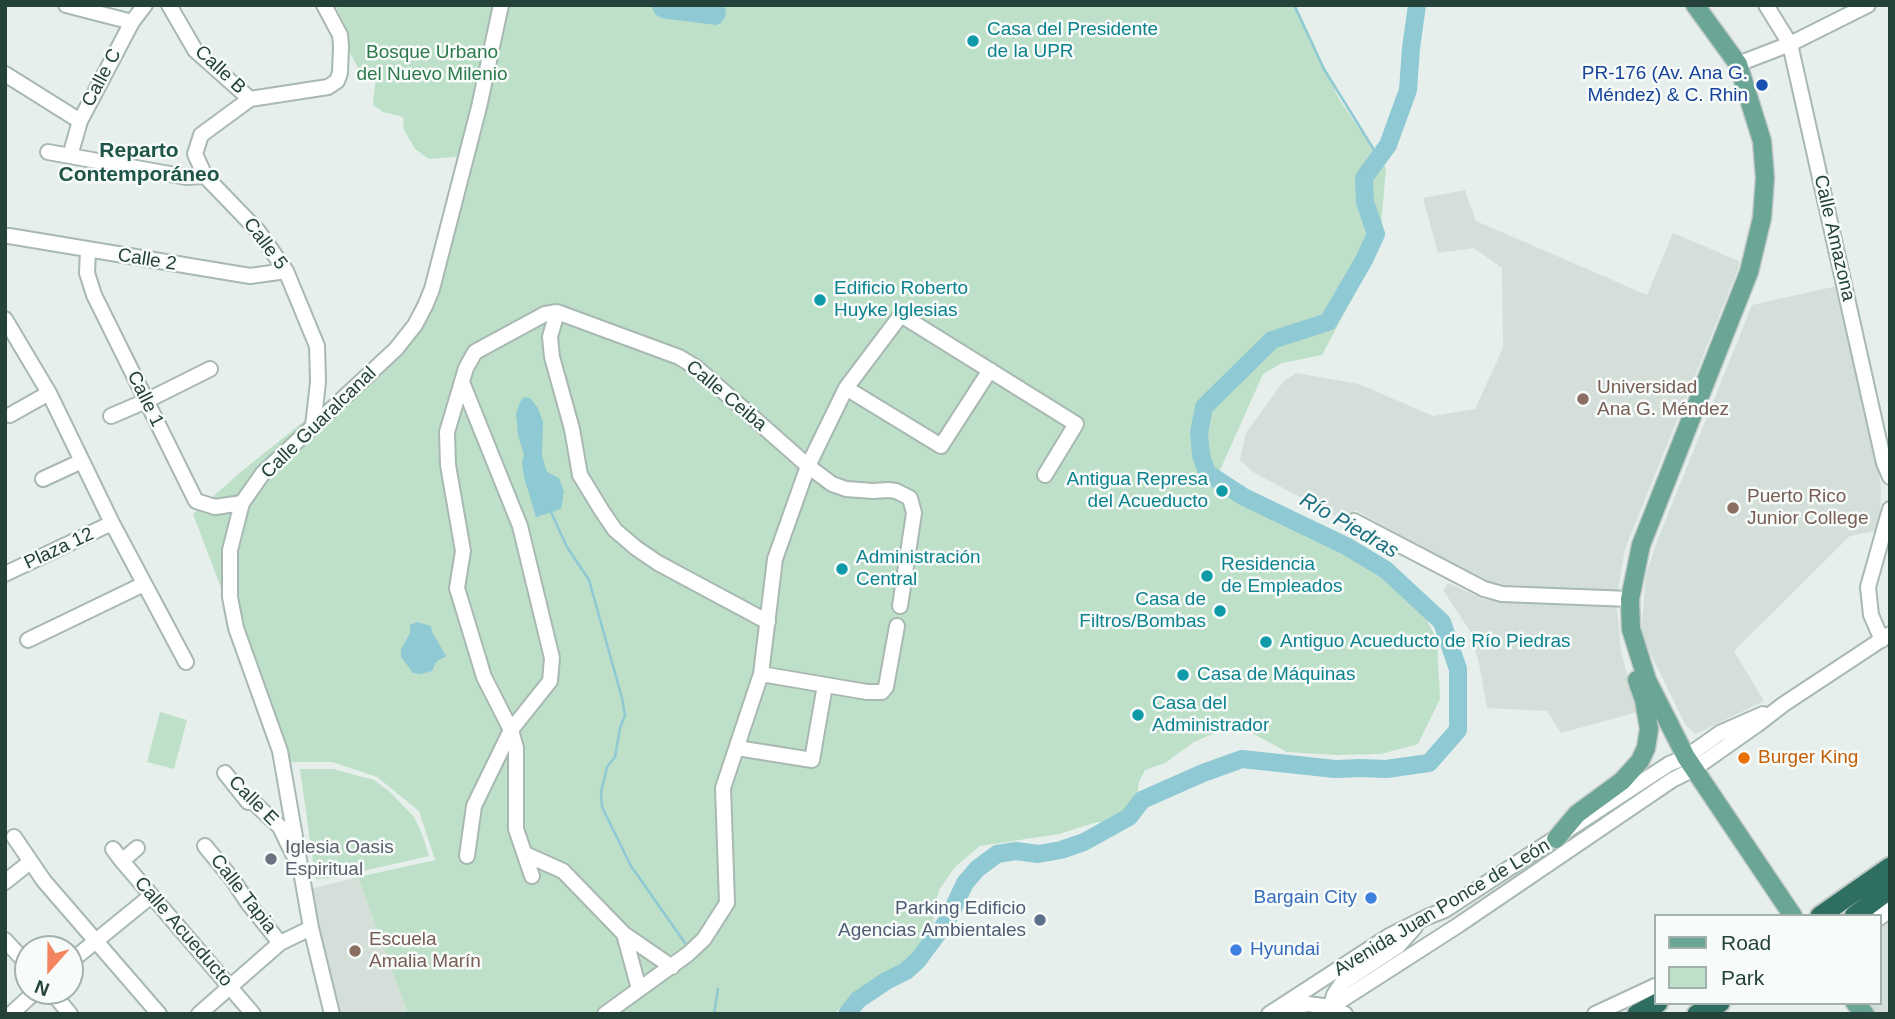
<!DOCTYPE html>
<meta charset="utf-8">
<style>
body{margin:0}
#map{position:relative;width:1895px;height:1019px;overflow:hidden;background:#e6efeb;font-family:Helvetica,sans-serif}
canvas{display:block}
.frame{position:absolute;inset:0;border:7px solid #24423a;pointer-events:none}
.legend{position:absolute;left:1654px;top:914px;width:228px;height:91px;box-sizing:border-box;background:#f7fbf9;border:2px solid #a3b1ad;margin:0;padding:9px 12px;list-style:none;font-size:21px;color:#24423a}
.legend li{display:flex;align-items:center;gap:14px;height:35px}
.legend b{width:35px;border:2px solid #a3b1ad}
.north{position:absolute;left:14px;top:935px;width:70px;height:70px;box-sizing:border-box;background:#f7fbf9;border:2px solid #a3b1ad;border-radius:50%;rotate:201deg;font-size:19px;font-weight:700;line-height:28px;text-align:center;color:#24423a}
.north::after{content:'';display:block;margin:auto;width:24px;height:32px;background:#f4845f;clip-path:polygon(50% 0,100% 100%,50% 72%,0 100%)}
</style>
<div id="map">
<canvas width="1895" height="1019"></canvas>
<div class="frame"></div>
<ul class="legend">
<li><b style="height:9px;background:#6aa596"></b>Road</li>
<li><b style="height:19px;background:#bfe0c8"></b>Park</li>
</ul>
<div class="north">N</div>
</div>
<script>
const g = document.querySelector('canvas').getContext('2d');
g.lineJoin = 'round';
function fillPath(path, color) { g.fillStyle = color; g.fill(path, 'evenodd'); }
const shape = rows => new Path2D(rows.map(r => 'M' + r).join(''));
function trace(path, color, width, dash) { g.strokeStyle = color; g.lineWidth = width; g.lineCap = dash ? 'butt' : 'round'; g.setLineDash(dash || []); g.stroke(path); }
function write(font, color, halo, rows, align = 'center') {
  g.font = font + ' Helvetica,sans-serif'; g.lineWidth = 5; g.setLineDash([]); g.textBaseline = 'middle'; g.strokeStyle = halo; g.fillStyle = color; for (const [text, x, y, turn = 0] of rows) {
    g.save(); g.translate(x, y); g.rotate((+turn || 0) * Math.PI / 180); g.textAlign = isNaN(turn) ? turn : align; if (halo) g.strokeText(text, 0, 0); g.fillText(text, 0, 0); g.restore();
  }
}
const built = shape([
 [1465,190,1476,221,1647,295,1673,233,1739,261,1738,269,1625,549,1618,590,1504,587,1472,574,1376,522,1356,510,1348,523,1253,472,1240,460,1246,433,1283,382,1296,373,1359,384,1433,416,1475,409,1503,348,1502,268,1474,248,1438,253,1423,198],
 [1837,286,1878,465,1881,489,1880,511,1875,531,1850,536,1734,651,1764,701,1696,734,1686,726,1641,634,1646,574,1656,544,1752,305],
 [1448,583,1485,600,1617,607,1621,652,1638,712,1561,733,1547,711,1487,708,1479,663,1470,631,1443,590],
 [358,877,408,1014,339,1014,310,889],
 [1890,910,1890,1014,1865,1014,1855,1003,1879,1003,1879,918]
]);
const green = shape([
 [335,5,1296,5,1339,99,1386,168,1379,249,1322,355,1282,363,1263,374,1217,477,1226,484,1350,545,1407,585,1437,639,1440,699,1418,744,1381,754,1337,755,1287,752,1252,733,1231,726,1194,742,1165,763,1145,770,1139,782,1133,822,1097,822,1059,834,980,846,955,867,939,890,934,911,933,926,915,951,899,966,884,973,856,993,834,1014,408,1014,358,877,435,860,419,811,377,777,332,762,287,762,193,514,243,470,399,345,431,309,447,259,471,149,455,157,429,159,415,149,404,130,403,117,383,112,373,105,376,74,358,68,350,53,346,27],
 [160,712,187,720,174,769,147,762],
 [300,769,333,769,374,780,390,792,414,817,422,834,429,856,332,878,317,879,315,877]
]);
const water = shape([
 [651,5,723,5,726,9,725,17,721,23,716,25,661,18,655,14],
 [524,397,530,398,538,408,543,422,542,455,545,466,547,472,559,478,564,492,561,509,536,517,524,477,522,462,524,455,518,435,516,414,520,402],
 [417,622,431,626,432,632,446,656,436,662,432,671,421,674,413,673,401,657,401,649,410,633,410,625]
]);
const stream = shape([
 [1294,5,1324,69,1379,158],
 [551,512,567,547,589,580,622,698,625,715,620,728,615,757,607,767,601,792,602,807,631,866,685,943],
 [714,1014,718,989]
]);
const river = shape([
 [847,1014,858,1000,886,981,906,971,918,960,947,921,965,883,977,869,997,854,1016,851,1038,854,1061,850,1084,842,1129,817,1142,800,1203,773,1242,759,1335,769,1361,768,1386,769,1429,763,1458,730,1458,669,1442,622,1386,570,1346,546,1244,497,1207,473,1201,455,1199,433,1204,407,1272,340,1328,322,1364,260,1376,234,1365,202,1364,178,1388,145,1408,90,1411,48,1417,5]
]);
const minor = shape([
 [66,5,132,22],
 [169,5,195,50,250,99],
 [1766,5,1790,44,1884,463,1890,477],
 [1738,64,1790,44,1868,5],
 [5,74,80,121],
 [48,152,186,177,205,176],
 [70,156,80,121,132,22,145,5],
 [9,236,250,276,286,271],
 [88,250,87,273,94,295,196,501,215,507,242,503],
 [557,312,550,337,552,357,572,429,580,475,602,511,615,530,636,548,658,563,768,622],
 [5,319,49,393,112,523,186,662],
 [462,382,520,526,552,658,550,681,511,730,516,748,516,829,532,876],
 [846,388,941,446,990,370],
 [10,415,49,393],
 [111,416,146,401,210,369],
 [313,426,318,382,317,346,286,271,258,231,205,176,195,154,201,135,250,99,328,87,337,81,340,73,341,46,340,35,324,5],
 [43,479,82,461],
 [1354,521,1484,589,1502,594,1630,599],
 [5,574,112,523],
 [28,640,144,584],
 [1882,640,1871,615,1868,587,1890,509],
 [761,674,867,692,882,692,886,687,897,626],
 [737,748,812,760,825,685],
 [225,773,248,802,252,801,280,827,293,854],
 [14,837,44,881,159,1014],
 [205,846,233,880,248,903,280,943],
 [113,849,122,861,253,1014],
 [525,854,563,871,624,934,639,989],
 [467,856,474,806,511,730,484,677,457,588,463,551,448,465,447,432,466,368,475,352,545,314,557,312,679,357,697,368,808,466,832,484,846,489,873,491,889,490,896,491,910,498,914,513,900,606],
 [122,861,137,848],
 [5,882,30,862],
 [1879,918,1890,910],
 [624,934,672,967],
 [5,940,28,965],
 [70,962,151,896],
 [51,991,70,1014],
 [1330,1010,1334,995,1342,983,1397,947,1415,927],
 [11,1014,36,991],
 [199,1014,280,943,311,928],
 [332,1014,311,928,280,751,236,628,230,597,230,550,242,503,263,473,396,349,415,325,425,306,432,289,479,107,501,5],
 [605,1014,688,954,704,939,727,903,723,788,761,674,775,559,808,466,846,388,901,315,1076,424,1045,475],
 [1269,1014,1389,936,1427,917,1445,910,1669,764,1686,757,1720,733,1763,714],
 [1286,1014,1300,1006,1308,1004,1330,1007,1345,1014],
 [1320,1014,1457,926,1672,780,1694,769,1758,724,1784,704,1890,634],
 [1595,1014,1655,986]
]);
const major = shape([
 [1695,5,1738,64,1762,141,1765,178,1762,218,1749,272,1641,545,1630,599,1631,629,1647,680,1686,757,1793,916],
 [1556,839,1577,814,1622,781,1640,761,1646,748,1649,729,1644,700,1637,680],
 [1855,1003,1865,1014]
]);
const highway = shape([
 [1820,916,1890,867],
 [1854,916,1890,889],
 [1637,1014,1658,1003],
 [1697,1014,1720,1003]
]);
const markers = [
 [973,41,7,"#0f9aa8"],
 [1762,85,7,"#1a4fb4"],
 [820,300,7,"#0f9aa8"],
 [1583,399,7,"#8d6e63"],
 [1222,491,7,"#0f9aa8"],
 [1733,508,7,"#8d6e63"],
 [842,569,7,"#0f9aa8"],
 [1207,576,7,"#0f9aa8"],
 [1220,611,7,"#0f9aa8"],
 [1266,642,7,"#0f9aa8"],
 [1183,675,7,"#0f9aa8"],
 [1138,715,7,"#0f9aa8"],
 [1744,758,7,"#e8710a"],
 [271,859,7,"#6b7280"],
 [1371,898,7,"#3f7fe0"],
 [1040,920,7,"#5c6f8a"],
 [1236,950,7,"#3f7fe0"],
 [355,951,7,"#8d6e63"]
];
const cultureNames = [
 ["Casa del Presidente",987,30],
 ["de la UPR",987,52],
 ["Edificio Roberto",834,289],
 ["Huyke Iglesias",834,311],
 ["Antigua Represa",1208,480,"right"],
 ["del Acueducto",1208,502,"right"],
 ["Administración",856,558],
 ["Central",856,580],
 ["Residencia",1221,565],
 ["de Empleados",1221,587],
 ["Casa de",1206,600,"right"],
 ["Filtros/Bombas",1206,622,"right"],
 ["Antiguo Acueducto de Río Piedras",1280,642],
 ["Casa de Máquinas",1197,675],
 ["Casa del",1152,704],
 ["Administrador",1152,726]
];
const parkNames = [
 ["Bosque Urbano",432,53],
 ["del Nuevo Milenio",432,75]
];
const streetNames = [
 ["Calle B",220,70,43],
 ["Calle C",102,78,-62],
 ["Calle Amazona",1834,238,77],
 ["Calle 5",265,244,53],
 ["Calle 2",147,260,9],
 ["Calle Ceiba",726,396,40],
 ["Calle 1",145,399,64],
 ["Calle Guaralcanal",319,423,-44],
 ["Plaza 12",59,549,-25],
 ["Calle E",253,801,45],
 ["Calle Tapia",243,894,52],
 ["Avenida Juan Ponce de León",1442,908,-31],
 ["Calle Acueducto",183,932,49]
];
const transitNames = [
 ["PR-176 (Av. Ana G.",1748,74],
 ["Méndez) & C. Rhin",1748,96]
];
const educationNames = [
 ["Universidad",1597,388],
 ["Ana G. Méndez",1597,410],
 ["Puerto Rico",1747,497],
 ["Junior College",1747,519],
 ["Escuela",369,940],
 ["Amalia Marín",369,962]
];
const foodNames = [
 ["Burger King",1758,758]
];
const worshipNames = [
 ["Iglesia Oasis",285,848],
 ["Espiritual",285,870]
];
const shopNames = [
 ["Bargain City",1357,898],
 ["Hyundai",1250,950,"left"]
];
const serviceNames = [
 ["Parking Edificio",1026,909],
 ["Agencias Ambientales",1026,931]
];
const neighbourhoodNames = [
 ["Reparto",139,151],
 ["Contemporáneo",139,175]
];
const waterNames = [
 ["Río Piedras",1349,526,30]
];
fillPath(built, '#d4dfda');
fillPath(green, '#bfe0c8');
fillPath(water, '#8ec9d4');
trace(stream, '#8ec9d4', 2.5);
trace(river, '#8ec9d4', 18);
trace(minor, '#a8b8b2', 18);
trace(major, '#c2cac8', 21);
trace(highway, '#c2cac8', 23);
trace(minor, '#fff', 14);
trace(major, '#6aa596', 18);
trace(highway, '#2f6f62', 19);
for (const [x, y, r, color] of markers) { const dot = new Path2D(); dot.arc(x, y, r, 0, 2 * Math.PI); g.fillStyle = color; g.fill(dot); trace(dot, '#f7fbf9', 2.5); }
write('19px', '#0d838f', '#f7fbf9', cultureNames, 'left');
write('19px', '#2d7a4b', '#f7fbf9', parkNames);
write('19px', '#24423a', '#f7fbf9', streetNames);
write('19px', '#164399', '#f7fbf9', transitNames, 'right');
write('19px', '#785e54', '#f7fbf9', educationNames, 'left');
write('19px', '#c56008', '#f7fbf9', foodNames, 'left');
write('19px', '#5b616d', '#f7fbf9', worshipNames, 'left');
write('19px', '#366cbe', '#f7fbf9', shopNames, 'right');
write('19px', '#4e5e75', '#f7fbf9', serviceNames, 'right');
write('bold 21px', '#1f5548', '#f7fbf9', neighbourhoodNames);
write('italic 21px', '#1c6f80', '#f7fbf9', waterNames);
</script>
